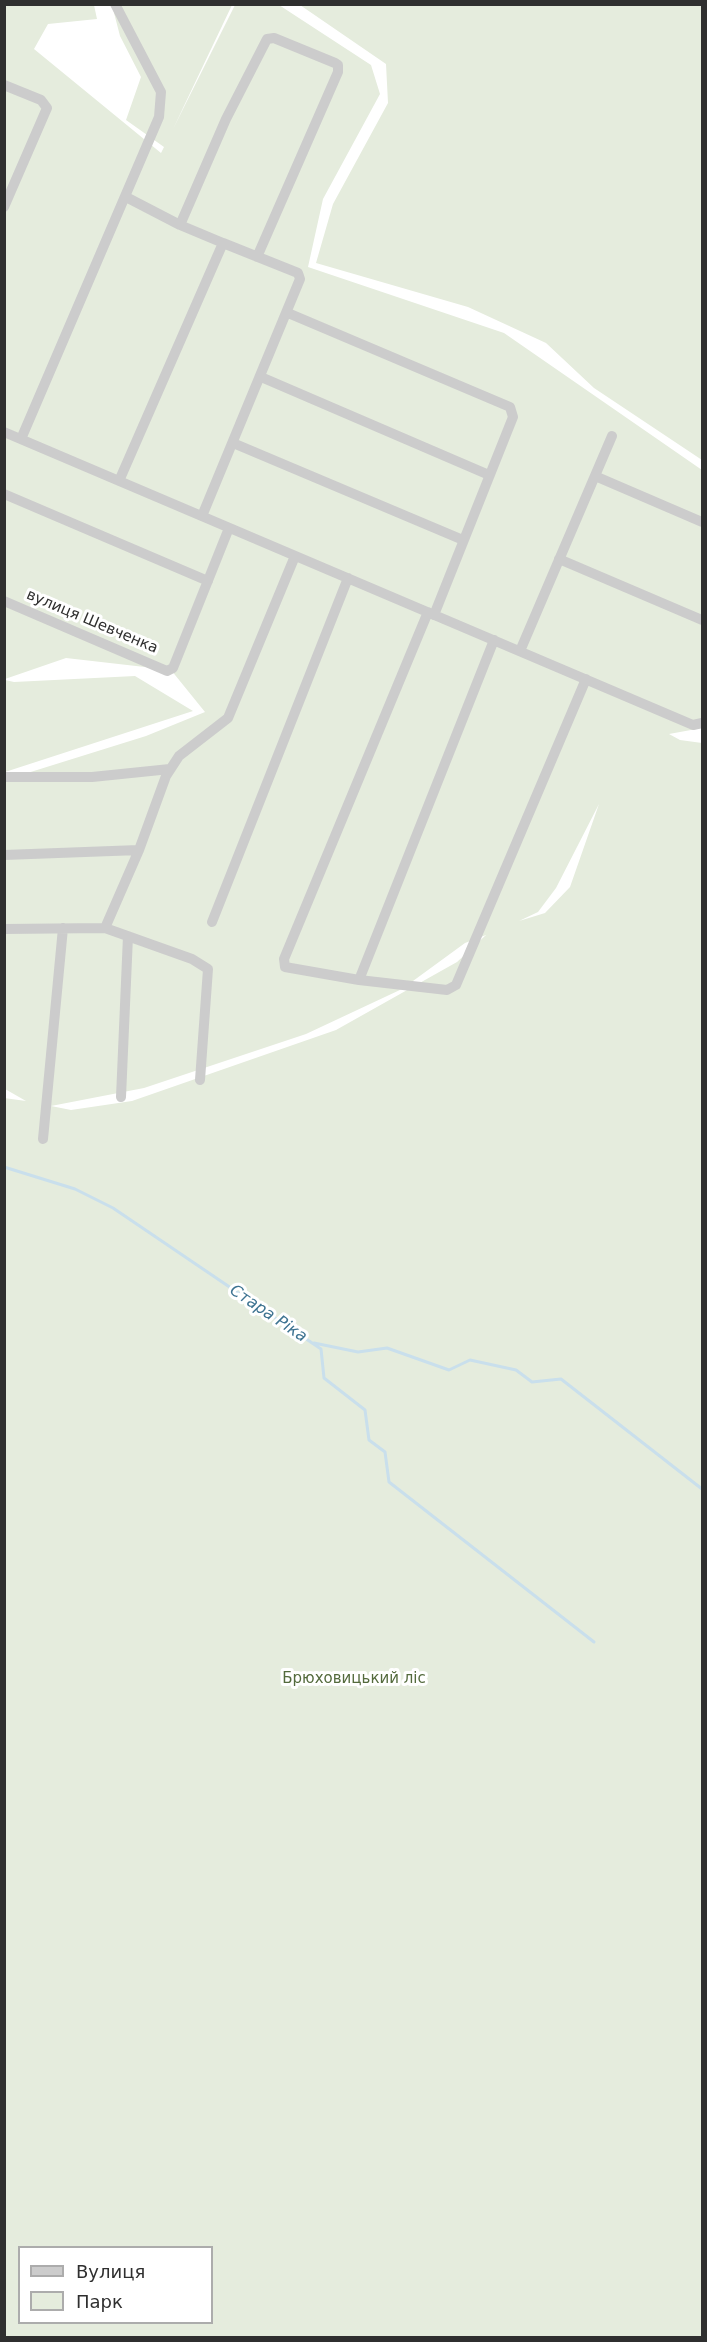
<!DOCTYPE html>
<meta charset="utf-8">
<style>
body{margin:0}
#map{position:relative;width:707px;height:2342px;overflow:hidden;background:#fff;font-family:"DejaVu Sans",sans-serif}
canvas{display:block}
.frame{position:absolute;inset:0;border:6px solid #2f2f2f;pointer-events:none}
.legend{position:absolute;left:18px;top:2246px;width:195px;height:78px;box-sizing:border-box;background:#fff;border:2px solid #acacac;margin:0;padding:8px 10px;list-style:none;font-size:18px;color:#2f2f2f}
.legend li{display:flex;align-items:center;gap:12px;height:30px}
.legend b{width:30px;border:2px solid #acacac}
</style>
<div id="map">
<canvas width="707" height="2342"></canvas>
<div class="frame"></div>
<ul class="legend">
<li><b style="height:8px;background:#ccc"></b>Вулиця</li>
<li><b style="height:16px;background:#e5ecdd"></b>Парк</li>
</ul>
</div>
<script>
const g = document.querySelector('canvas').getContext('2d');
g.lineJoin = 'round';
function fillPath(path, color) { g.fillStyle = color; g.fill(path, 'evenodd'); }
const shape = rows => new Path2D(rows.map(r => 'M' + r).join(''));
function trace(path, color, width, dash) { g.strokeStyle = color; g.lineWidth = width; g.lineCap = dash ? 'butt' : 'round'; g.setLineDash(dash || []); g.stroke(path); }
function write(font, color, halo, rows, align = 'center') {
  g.font = font + ' "DejaVu Sans",sans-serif'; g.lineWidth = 6; g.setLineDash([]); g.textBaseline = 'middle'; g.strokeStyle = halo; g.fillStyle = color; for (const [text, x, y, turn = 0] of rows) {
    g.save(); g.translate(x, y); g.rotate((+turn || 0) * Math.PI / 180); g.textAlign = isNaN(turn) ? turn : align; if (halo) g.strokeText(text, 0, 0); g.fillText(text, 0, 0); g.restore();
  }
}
const green = shape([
 [5,5,94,5,97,19,48,24,34,49,161,153,164,147,126,120,141,77,120,36,112,5,232,5,173,129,235,5,279,5,371,65,380,94,323,199,308,267,504,333,702,470,702,728,669,734,680,740,702,743,702,2337,5,2337,4,1098,26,1101,5,1089,5,780,146,736,205,712,171,670,66,658,5,679],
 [599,804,570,887,545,913,519,921,538,912,556,888],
 [486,935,457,962,336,1030,132,1101,71,1110,51,1106,144,1088,306,1034,402,989,465,943],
 [20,2248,212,2248,212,2322,20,2322],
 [300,5,702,5,702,460,594,388,546,343,468,307,316,263,333,204,388,103,386,64],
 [135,676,193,711,5,772,5,680,14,682]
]);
const stream = shape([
 [4,1167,75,1189,113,1208,321,1349,324,1378,365,1410,369,1440,385,1452,389,1482,594,1642],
 [314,1343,358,1352,387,1348,449,1370,470,1360,516,1370,532,1382,561,1379,702,1489]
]);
const minor = shape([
 [4,85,41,100,47,108,4,207],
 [180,225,226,119,267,39,274,38,335,63,338,65,338,72,257,257],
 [288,313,510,407,513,417,434,615],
 [261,377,489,475],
 [4,432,693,725,702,723],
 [21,439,159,117,161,92,115,4],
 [233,443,463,540],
 [595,476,702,522],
 [119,481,223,243,180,225,126,197],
 [4,494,208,581],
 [202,516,300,279,298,273,223,243],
 [559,559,702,620],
 [4,601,167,671,173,668,229,528],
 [428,612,284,959,285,967,359,980,447,990,456,985,586,679],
 [520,651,612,436],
 [4,777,92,777,170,769],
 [4,855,139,850,166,776,179,756,228,718,295,556],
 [212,922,348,578],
 [105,928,192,959,208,969,200,1080],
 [4,929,105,928,139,850],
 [359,980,494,640],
 [121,1097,128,936],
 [43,1139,63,928]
]);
const streetNames = [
 ["вулиця Шевченка",92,622,23]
];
const parkNames = [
 ["Брюховицький ліс",354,1679]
];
const waterNames = [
 ["Стара Ріка",268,1314,34]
];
fillPath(green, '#e5ecdd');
trace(stream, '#c9dfec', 3);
trace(minor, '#ccc', 10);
write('15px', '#2f2f2f', '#fff', streetNames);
write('15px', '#536a3c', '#fff', parkNames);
write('italic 16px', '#3d7391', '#fff', waterNames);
</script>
